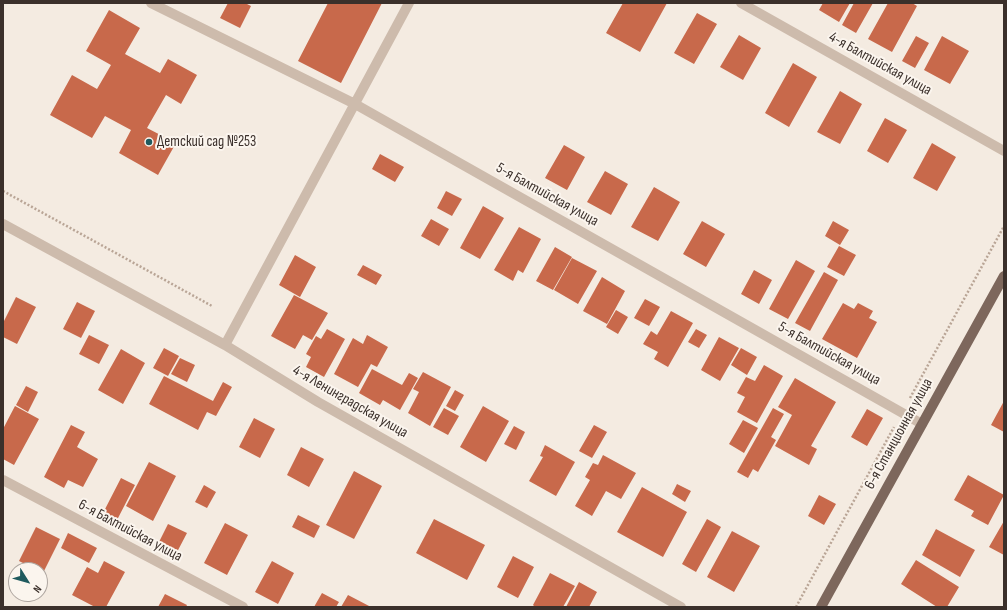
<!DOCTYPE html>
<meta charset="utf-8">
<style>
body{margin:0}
#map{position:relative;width:1007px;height:610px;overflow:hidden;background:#f4ebe1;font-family:"Sofia Sans Condensed",sans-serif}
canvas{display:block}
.frame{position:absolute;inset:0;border:4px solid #3b302b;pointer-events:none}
.north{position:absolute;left:8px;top:562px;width:40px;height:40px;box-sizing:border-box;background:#fbf5ee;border:1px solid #aea6a0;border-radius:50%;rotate:127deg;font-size:11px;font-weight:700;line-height:16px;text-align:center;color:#3b302b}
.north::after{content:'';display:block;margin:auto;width:14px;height:18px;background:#1f5a5e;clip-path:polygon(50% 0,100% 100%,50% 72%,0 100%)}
</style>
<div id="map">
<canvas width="1007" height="610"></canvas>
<div class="frame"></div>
<div class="north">N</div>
</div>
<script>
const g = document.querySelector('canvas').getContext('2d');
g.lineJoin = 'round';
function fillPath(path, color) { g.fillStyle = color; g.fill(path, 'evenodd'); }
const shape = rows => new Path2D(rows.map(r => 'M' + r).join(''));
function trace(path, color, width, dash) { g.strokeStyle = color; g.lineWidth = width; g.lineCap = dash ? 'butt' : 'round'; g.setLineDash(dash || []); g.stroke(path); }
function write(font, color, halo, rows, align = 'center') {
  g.font = font + ' "Sofia Sans Condensed",sans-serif'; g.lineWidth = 4; g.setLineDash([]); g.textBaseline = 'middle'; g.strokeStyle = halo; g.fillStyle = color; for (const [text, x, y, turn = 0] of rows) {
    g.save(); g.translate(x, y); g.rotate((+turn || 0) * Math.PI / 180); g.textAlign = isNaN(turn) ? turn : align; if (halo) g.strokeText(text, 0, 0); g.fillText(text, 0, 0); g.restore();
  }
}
const building = shape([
 [228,3,245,3,251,6,240,28,220,18],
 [328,3,382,3,341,83,298,61],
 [623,3,667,3,640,52,606,33],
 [823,3,850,3,839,22,819,10],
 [854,3,873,3,856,33,842,25],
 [888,3,912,3,917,6,892,52,868,39],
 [109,10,140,28,125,54,160,73,168,59,197,75,181,104,166,95,147,128,176,143,158,175,119,153,131,130,105,116,92,138,50,115,72,75,97,89,111,65,86,51],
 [697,13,717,24,694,64,674,53],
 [739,35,761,48,743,80,720,67],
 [916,36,929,43,915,68,902,61],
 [942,36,969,51,950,84,924,70],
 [793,63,817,77,789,127,765,113],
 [840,91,862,104,840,144,817,132],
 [885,118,907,130,888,163,867,151],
 [932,143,956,157,937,191,913,178],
 [564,145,585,157,567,190,545,178],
 [380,154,404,167,395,182,372,169],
 [605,171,628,184,611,215,587,202],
 [654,187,680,202,658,241,631,227],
 [446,191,462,199,452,216,437,208],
 [483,206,504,218,480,259,460,248],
 [431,219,449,229,439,246,421,236],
 [702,221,725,234,706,267,683,254],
 [833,221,849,230,840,245,825,236],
 [519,227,541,239,523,273,518,270,513,281,494,270],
 [839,246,856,255,844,276,827,267],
 [555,247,572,257,553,290,536,281],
 [295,255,316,267,300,297,279,285],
 [572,258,597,271,578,304,554,290],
 [796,260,815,271,788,319,769,309],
 [363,265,382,275,376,285,357,275],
 [754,270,772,280,759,304,741,294],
 [824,272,838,280,810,331,795,323],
 [602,277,625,291,607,324,583,311],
 [294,295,328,313,312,340,303,335,295,349,271,336],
 [16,297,36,307,17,344,3,337,3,323],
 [645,299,660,307,649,326,634,318],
 [77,302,95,311,81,338,63,329],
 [843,303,854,309,858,303,873,311,869,318,877,322,857,358,822,339],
 [616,310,628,317,618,334,606,327],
 [671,311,693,323,668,367,654,359,658,352,643,344,651,331,657,335],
 [327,329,345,339,324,377,306,367,311,357,306,354,316,336,321,339],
 [696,329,707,335,699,348,688,342],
 [89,335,109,345,99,364,79,354],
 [367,335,388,347,377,367,371,364,358,387,334,374,353,338,363,344],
 [719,337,739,348,720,381,701,370],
 [164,348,179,356,168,376,153,368],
 [741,348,757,357,747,375,731,365],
 [121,349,145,363,123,404,98,390],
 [180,358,195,365,187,382,171,374],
 [764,365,783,376,757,423,737,412,745,397,737,393,746,377,755,381],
 [372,369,402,385,409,373,418,378,400,410,383,400,380,405,359,393],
 [423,372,451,387,430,426,408,413,419,392,413,389],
 [164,376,213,401,223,382,232,387,216,416,207,412,198,430,149,404],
 [795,378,836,402,811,446,817,449,809,465,775,446,792,415,778,407],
 [26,386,38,392,28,412,16,405],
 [455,390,464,395,455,411,446,406],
 [1004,401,1004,432,991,425],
 [15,406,39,419,14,465,3,459,3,429],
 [483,406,509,421,486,462,460,447],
 [444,408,459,416,448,435,433,427],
 [773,408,784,414,771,437,776,440,758,472,753,469,748,478,737,472],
 [867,409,883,418,867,446,851,437],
 [254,418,275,429,260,458,239,447],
 [743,420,758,428,744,453,729,444],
 [71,425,85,432,77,447,98,459,83,487,68,480,64,488,44,477],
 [594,425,607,432,592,458,579,451],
 [514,426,525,432,516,450,504,444],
 [545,445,575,462,556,496,529,481,543,457,540,456],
 [301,447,324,459,309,487,287,475],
 [603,455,636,473,621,499,606,491,592,516,575,506,590,480,585,477,593,463,598,465],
 [149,462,176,476,153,521,126,506],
 [354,471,382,486,354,539,326,525],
 [968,475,1004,495,988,525,971,516,974,511,954,500],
 [121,478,135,485,117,520,103,513],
 [677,484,691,491,685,502,672,494],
 [204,485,216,492,207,508,195,502],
 [642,487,687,512,663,557,617,532],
 [819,495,836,504,824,525,808,516],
 [298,515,320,526,314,538,292,527],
 [434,519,485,545,467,580,416,553],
 [707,519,721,527,696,572,682,564],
 [1004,521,1004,555,989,547],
 [225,523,248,535,227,575,204,563],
 [168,524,187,533,176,554,158,544],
 [36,527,60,539,43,573,40,572,40,570,37,570,19,561],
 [936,529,975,550,960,577,922,555],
 [732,531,760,546,734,592,707,577],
 [68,533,97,548,89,563,61,548],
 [513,556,534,567,518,598,497,587],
 [916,560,959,587,947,607,937,607,901,584],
 [104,561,125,572,106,607,95,607,72,595,87,567,98,573],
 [272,561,294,573,278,604,255,592],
 [550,573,575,586,563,607,535,607,533,605],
 [579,582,597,592,589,607,566,607],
 [322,593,339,602,336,607,314,607],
 [165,594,187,605,186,607,158,607],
 [348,595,371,607,341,607]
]);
const path = shape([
 [3,191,212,306],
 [910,398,1004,226],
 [796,607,894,427]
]);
const minor = shape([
 [151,3,355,104,922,424],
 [741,3,1004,151],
 [3,224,225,345,318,402,681,607],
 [225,345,409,3],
 [3,480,243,607]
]);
const major = shape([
 [821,607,1004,276]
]);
const markers = [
 [149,142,4,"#1f5a5e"]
];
const streetNames = [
 ["4-я Балтийская улица",880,64,29],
 ["5-я Балтийская улица",547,195,29],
 ["5-я Балтийская улица",829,354,29],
 ["4-я Ленинградская улица",350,402,30],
 ["6-я Станционная улица",899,434,-61],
 ["6-я Балтийская улица",130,531,28]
];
const poiNames = [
 ["Детский сад №253",157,142]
];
fillPath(building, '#c8694b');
trace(path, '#b9a596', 2.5, [2, 2]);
trace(minor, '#cdbbac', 10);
trace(major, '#7d675c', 10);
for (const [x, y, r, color] of markers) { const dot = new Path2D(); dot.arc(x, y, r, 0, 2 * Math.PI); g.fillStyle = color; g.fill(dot); trace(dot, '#fbf5ee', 1.5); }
write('15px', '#3b302b', '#fbf5ee', streetNames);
write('15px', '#3b302b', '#fbf5ee', poiNames, 'left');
</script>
